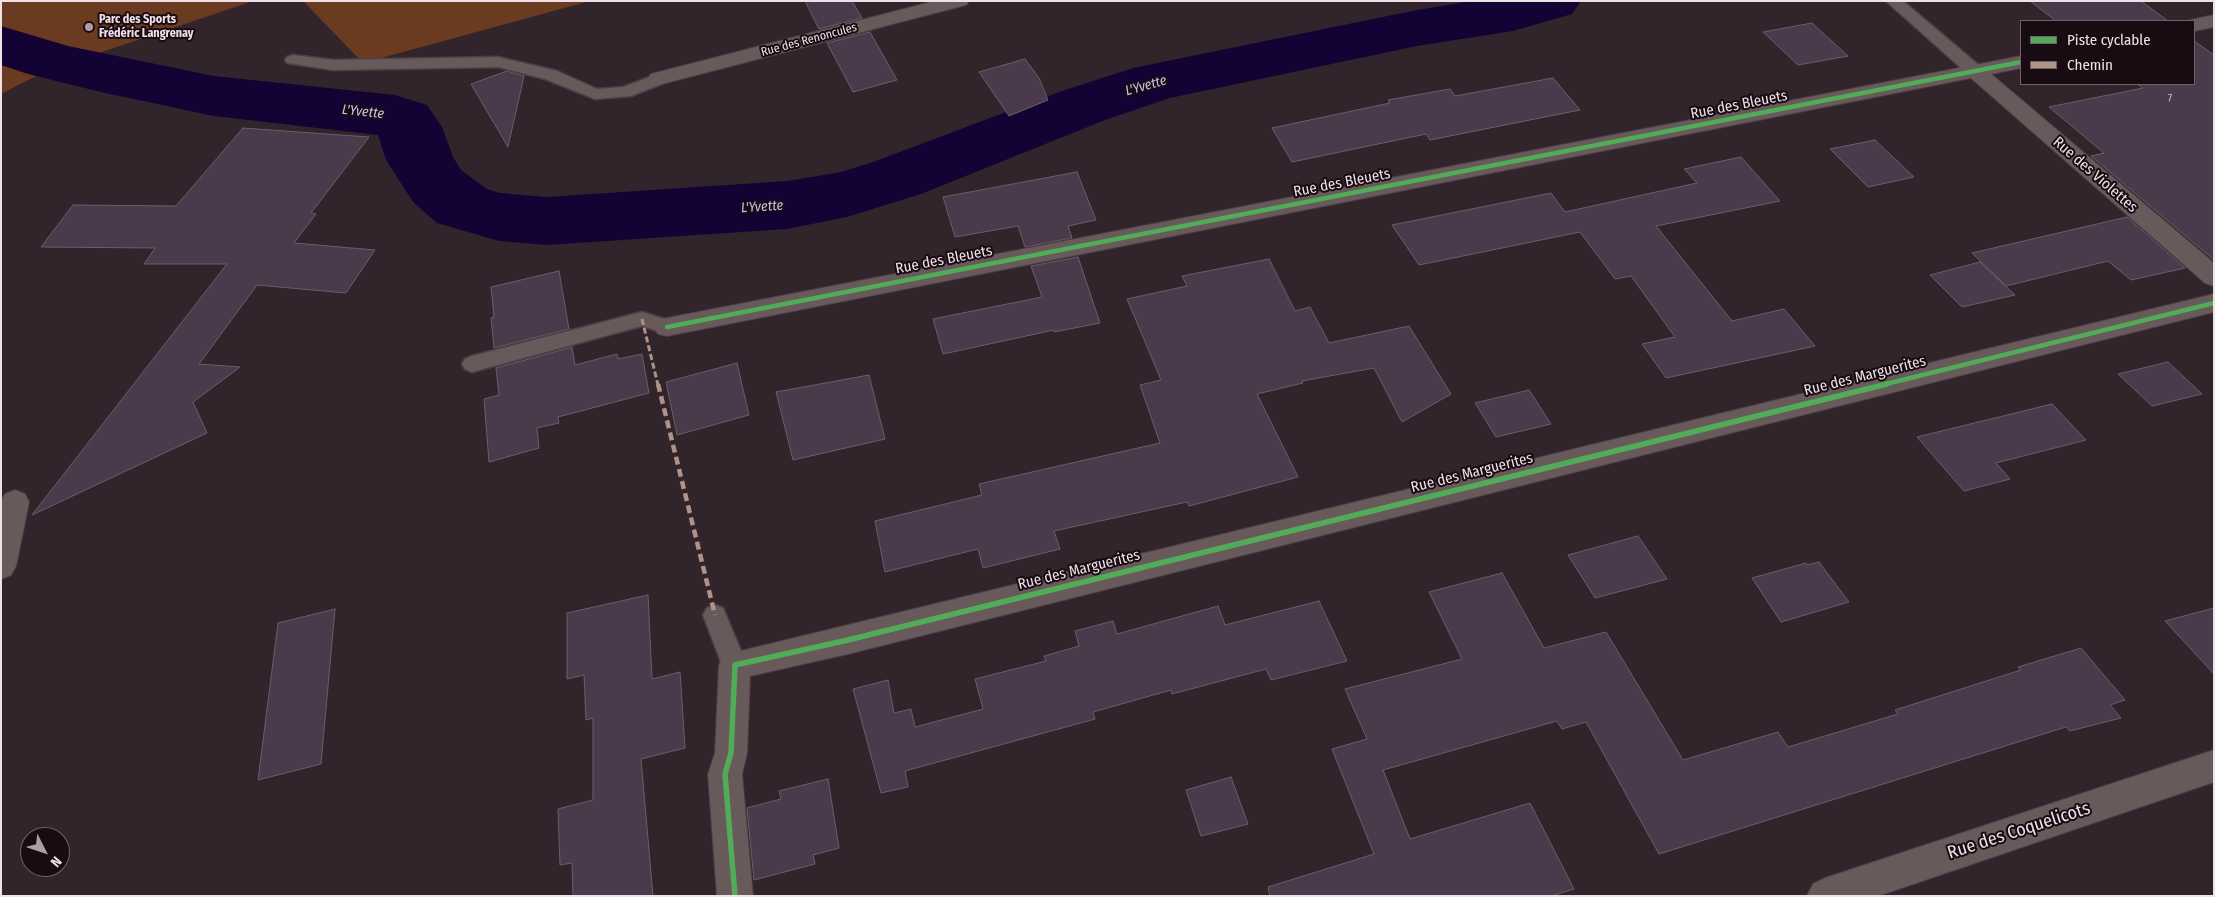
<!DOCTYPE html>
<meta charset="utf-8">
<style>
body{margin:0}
#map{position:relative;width:2215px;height:897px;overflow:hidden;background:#32242b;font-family:"Fira Sans Condensed",sans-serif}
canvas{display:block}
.frame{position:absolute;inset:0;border:2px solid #f2e0e8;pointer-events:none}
.legend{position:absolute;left:2020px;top:20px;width:175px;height:65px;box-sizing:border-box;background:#180c12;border:1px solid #6f6168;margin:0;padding:6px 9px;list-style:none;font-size:15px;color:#f2e0e8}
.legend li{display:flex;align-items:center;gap:10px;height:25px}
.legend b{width:25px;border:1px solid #6f6168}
.north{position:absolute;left:20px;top:827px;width:50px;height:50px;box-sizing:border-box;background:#180c12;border:1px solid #6f6168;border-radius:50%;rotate:131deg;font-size:14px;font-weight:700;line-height:20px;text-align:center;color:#f2e0e8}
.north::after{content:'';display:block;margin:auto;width:18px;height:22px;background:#af9ea6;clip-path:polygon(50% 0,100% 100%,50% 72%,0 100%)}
</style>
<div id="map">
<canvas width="2215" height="897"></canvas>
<div class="frame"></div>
<ul class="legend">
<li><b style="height:6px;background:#51ab58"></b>Piste cyclable</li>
<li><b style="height:6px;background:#af9288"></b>Chemin</li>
</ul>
<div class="north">N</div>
</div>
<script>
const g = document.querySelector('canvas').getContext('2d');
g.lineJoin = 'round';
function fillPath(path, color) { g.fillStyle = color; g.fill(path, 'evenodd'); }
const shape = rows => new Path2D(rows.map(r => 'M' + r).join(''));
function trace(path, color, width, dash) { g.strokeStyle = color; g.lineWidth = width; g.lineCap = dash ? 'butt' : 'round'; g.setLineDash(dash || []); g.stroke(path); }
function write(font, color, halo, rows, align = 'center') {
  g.font = font + ' "Fira Sans Condensed",sans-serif'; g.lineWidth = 4; g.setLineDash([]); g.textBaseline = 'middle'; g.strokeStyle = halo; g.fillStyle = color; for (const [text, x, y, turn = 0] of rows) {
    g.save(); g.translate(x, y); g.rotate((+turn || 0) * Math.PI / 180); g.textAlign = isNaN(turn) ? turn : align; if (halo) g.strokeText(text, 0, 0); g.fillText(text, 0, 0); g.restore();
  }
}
const green = shape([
 [1,1,253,1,102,52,32,78,1,94],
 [303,1,590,1,363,63]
]);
const river = shape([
 [1472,1,1581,1,1572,14,1513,31,1417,46,1170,98,1105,120,921,194,847,217,787,229,547,245,499,241,437,223,413,202,386,160,378,135,214,116,105,93,28,74,1,65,1,26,68,46,214,76,395,95,427,105,442,127,453,157,461,170,487,189,500,193,547,197,787,181,841,172,873,162,1059,92,1133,68,1417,10,1472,1]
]);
const building = shape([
 [805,1,852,1,862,18,819,29,805,1],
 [2030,1,2141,1,2168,21,2056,21,2030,1],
 [1812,23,1848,56,1798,65,1763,32,1812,23],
 [870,32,897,80,853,92,827,43,870,32],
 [2194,41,2214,55,2214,260,2091,156,2104,153,2049,107,2143,88,2137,84,2194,84,2194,41],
 [1025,59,1039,78,1048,100,1009,116,979,72,1025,59],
 [507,71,524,76,508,147,471,84,507,71],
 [1553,78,1580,110,1430,140,1426,134,1292,162,1272,128,1390,103,1388,100,1450,89,1455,96,1553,78],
 [243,128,369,137,311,213,316,214,294,243,375,250,346,293,257,285,199,364,240,367,193,402,207,433,32,515,227,264,144,264,155,248,41,247,73,205,176,206,243,128],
 [1875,140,1914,177,1868,187,1830,149,1875,140],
 [1741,157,1780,201,1656,226,1732,321,1784,309,1815,346,1666,378,1642,344,1675,337,1631,276,1615,279,1580,232,1419,265,1392,225,1551,193,1565,212,1697,183,1684,169,1741,157],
 [1077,172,1096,220,1068,226,1072,238,1025,247,1018,226,955,237,943,197,1077,172],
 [2127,217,2185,268,2131,280,2108,261,2006,286,1972,253,2127,217],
 [1078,257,1100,323,1054,332,1054,330,943,354,933,319,1042,297,1031,266,1078,257],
 [1269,259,1295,311,1310,307,1329,343,1409,326,1451,394,1402,422,1374,368,1302,381,1303,383,1257,394,1298,477,1189,506,1187,502,1054,531,1060,549,983,568,978,549,885,572,875,521,982,495,979,484,1160,443,1140,385,1161,380,1127,299,1187,286,1182,276,1269,259],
 [1980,262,2015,295,1962,307,1930,275,1980,262],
 [559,271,569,329,494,348,491,318,494,317,491,287,559,271],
 [572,347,575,365,617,354,618,359,642,354,649,393,558,417,559,423,537,428,539,448,489,462,484,399,499,395,496,368,572,347],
 [2168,362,2202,394,2152,406,2118,374,2168,362],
 [737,363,749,415,677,435,666,382,737,363],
 [869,375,885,439,793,460,776,392,869,375],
 [1529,390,1551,424,1496,437,1475,403,1529,390],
 [2052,404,2086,440,1996,463,2010,479,1964,491,1917,437,2052,404],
 [1638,536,1667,579,1595,598,1568,555,1638,536],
 [1819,562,1849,602,1781,622,1752,578,1806,563,1807,565,1819,562],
 [1502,573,1544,648,1606,632,1683,760,1778,732,1788,747,1898,714,1895,710,2021,670,2018,667,2081,648,2125,700,2110,705,2121,718,2070,731,2066,727,1659,854,1586,722,1562,729,1557,721,1383,770,1410,839,1530,803,1574,889,1551,896,1270,896,1268,887,1374,854,1332,749,1367,739,1345,689,1462,659,1429,592,1502,573],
 [648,595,652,679,680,672,685,748,641,759,653,896,573,896,572,863,560,865,558,809,593,800,593,718,586,720,584,675,567,679,567,613,648,595],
 [1319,601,1347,661,1271,680,1266,669,1172,694,1171,690,1093,712,1095,719,905,771,908,787,881,793,853,689,888,680,894,713,911,709,915,727,983,709,975,679,1046,661,1044,656,1079,646,1075,631,1113,621,1117,634,1218,606,1225,625,1319,601],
 [2214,608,2214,674,2165,621,2214,608],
 [335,609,321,764,258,780,278,623,335,609],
 [1231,777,1248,824,1201,836,1186,790,1231,777],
 [828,779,839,848,813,855,815,864,754,880,747,808,781,799,779,791,828,779]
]);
const lane = shape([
 [1886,1,1903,1,1982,68,1984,72,1982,76,1970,76,1886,1],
 [293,55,333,60,498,57,557,71,597,89,623,87,658,74,664,75,666,79,664,83,631,96,595,99,545,79,498,67,333,70,287,63,285,60,287,57,293,55],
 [642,312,674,322,677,327,674,332,667,334,642,326,472,372,465,369,462,364,465,359,472,356,642,312],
 [715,605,723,608,747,665,744,673,735,676,726,673,721,662,703,615,707,608,715,605]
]);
const street = shape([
 [935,1,969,1,966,5,658,85,651,84,647,79,651,74,935,1],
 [2214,15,2214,27,2194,31,2194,21,2186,21,2214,15],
 [2021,56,2021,68,1991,74,2214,263,2214,286,2205,283,1971,78,667,336,658,334,654,327,658,320,667,318,2021,56],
 [2214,294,2214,312,848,654,750,676,747,753,742,774,753,896,717,896,708,774,715,753,719,665,724,655,2214,294],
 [15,490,25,494,29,502,16,566,11,575,1,579,1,501,5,494,15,490],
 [2214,750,2214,782,1878,896,1807,896,1813,884,1825,878,2214,750]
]);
const quietFar1 = shape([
 [642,319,658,385]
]);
const quiet = shape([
 [658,384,715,615]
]);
const cyclewayFar1 = shape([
 [667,327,2021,62],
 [1882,385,2214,303]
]);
const cycleway = shape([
 [735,896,725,774,731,753,735,665,848,640,1887,384]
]);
const markers = [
 [89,27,5,"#af9ea6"]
];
const farNumbernames = [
 ["7",2170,99]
];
const farPoinames = [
 ["Parc des Sports",99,20],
 ["Frédéric Langrenay",99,34]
];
const farStreetnames = [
 ["Rue des Renoncules",809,40,-15]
];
const farWaternames = [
 ["L'Yvette",1146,86,-16],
 ["L'Yvette",363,112,6],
 ["L'Yvette",762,207,-4]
];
const streetNames = [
 ["Rue des Bleuets",1739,105,-11],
 ["Rue des Violettes",2095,175,41],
 ["Rue des Bleuets",1342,183,-11],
 ["Rue des Bleuets",944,260,-11],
 ["Rue des Marguerites",1865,376,-14],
 ["Rue des Marguerites",1472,473,-14],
 ["Rue des Marguerites",1079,570,-14]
];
const nearStreetnames = [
 ["Rue des Coquelicots",2019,831,-18]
];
fillPath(green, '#6a3a21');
fillPath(river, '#130334');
fillPath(building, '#4b3a4b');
trace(building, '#6a5f68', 1);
trace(lane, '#4c3f45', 3);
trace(street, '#4c3f45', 2);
fillPath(lane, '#68595a');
fillPath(street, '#68595a');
trace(quietFar1, '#af9288', 3, [6, 3]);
trace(quiet, '#af9288', 4.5, [8, 4.5]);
trace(cyclewayFar1, '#51ab58', 4.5);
trace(cycleway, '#51ab58', 5.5);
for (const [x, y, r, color] of markers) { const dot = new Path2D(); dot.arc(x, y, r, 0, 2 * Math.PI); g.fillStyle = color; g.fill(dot); trace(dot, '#180c12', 2); }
write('11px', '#c8b6c1', null, farNumbernames);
write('bold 12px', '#f2e0e8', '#180c12', farPoinames, 'left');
write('12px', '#f2e0e8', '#180c12', farStreetnames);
write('italic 14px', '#c5c2ef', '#180c12', farWaternames);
write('15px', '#f2e0e8', '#180c12', streetNames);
write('18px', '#f2e0e8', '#180c12', nearStreetnames);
</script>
